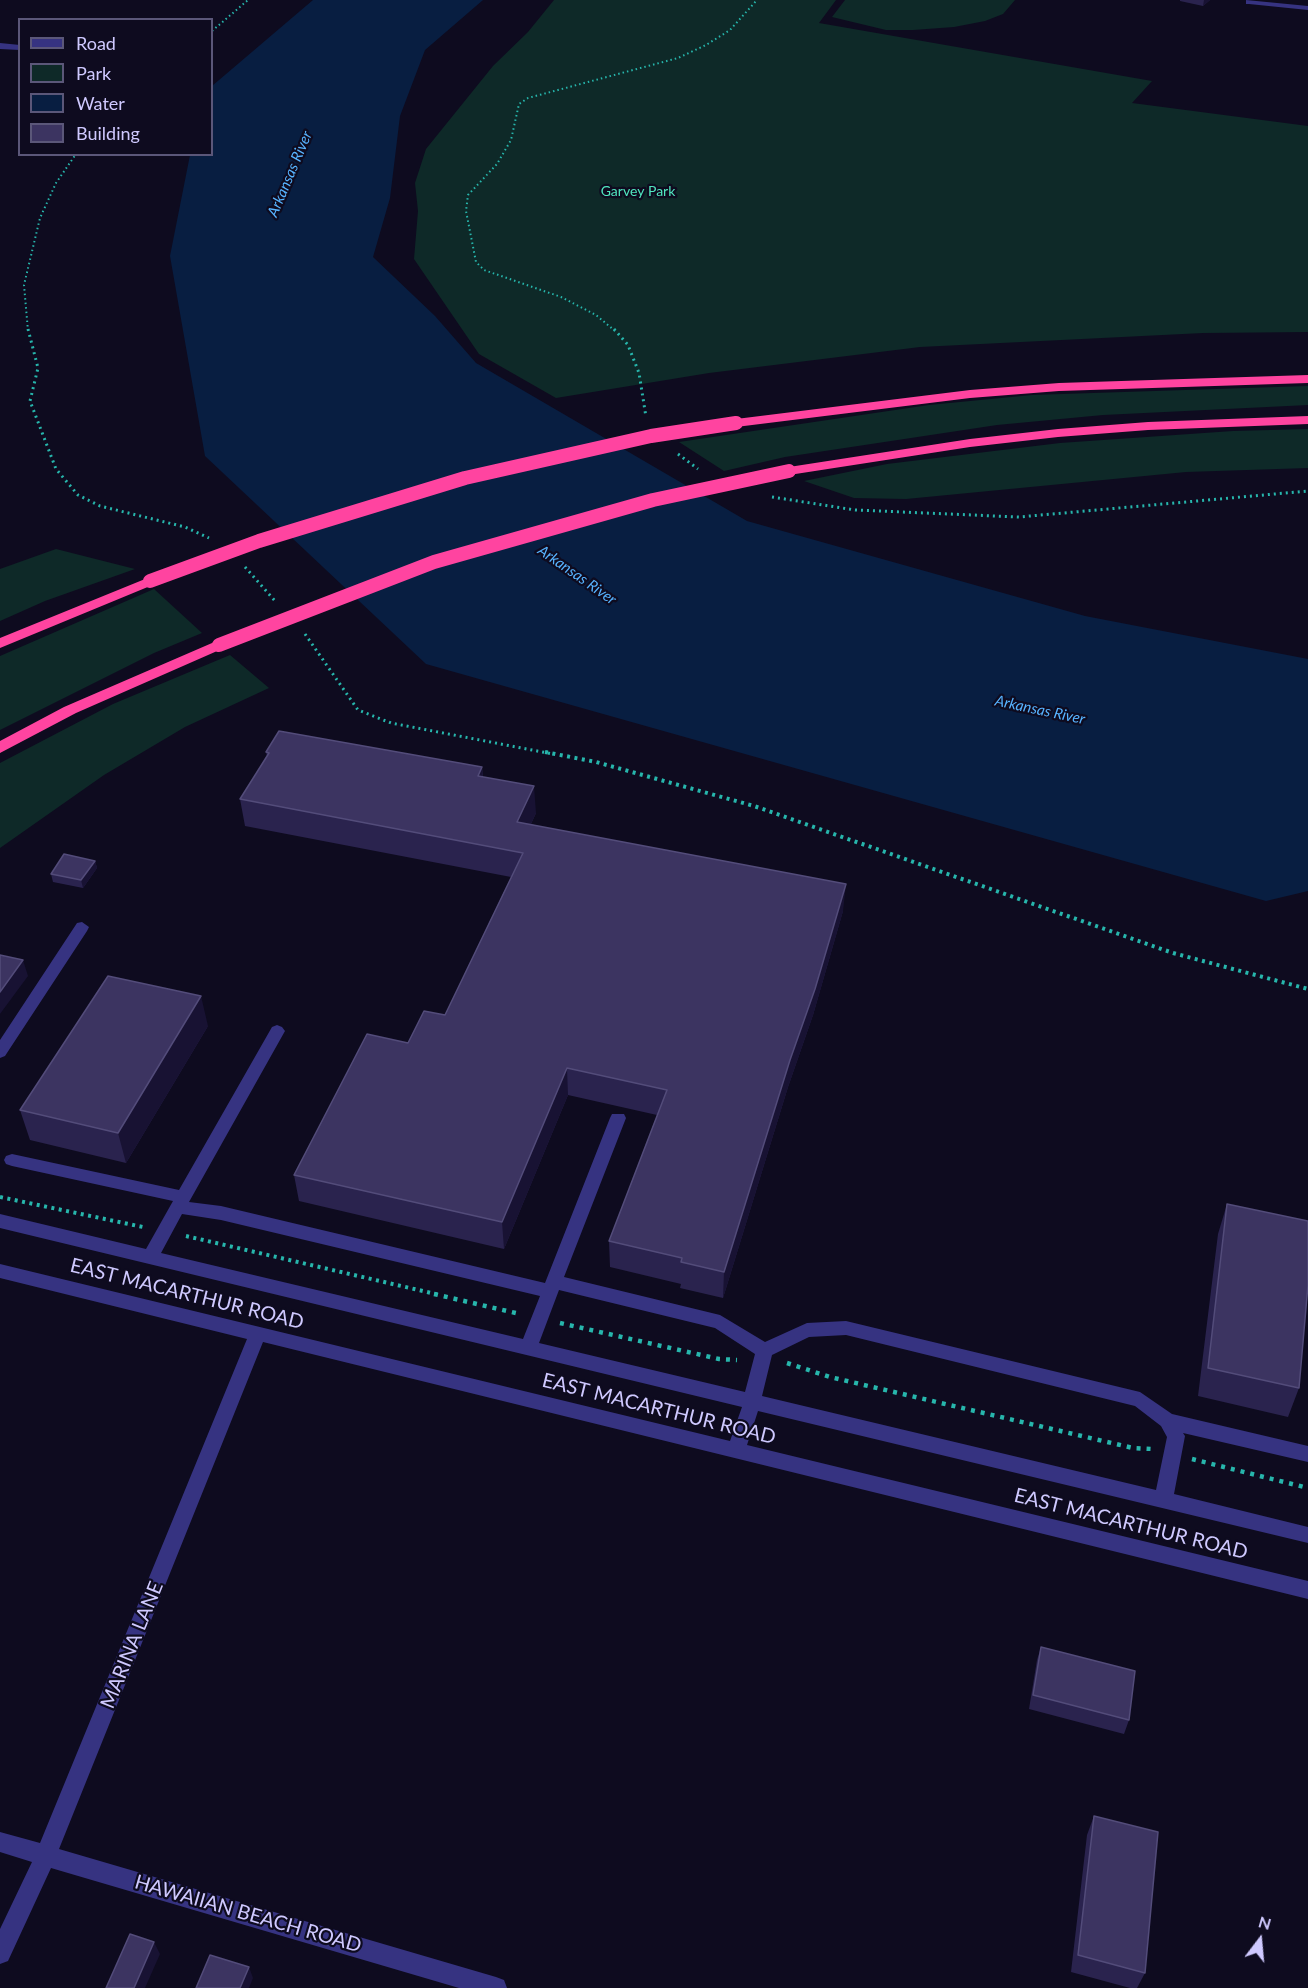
<!DOCTYPE html>
<style>
body{margin:0}
#map{position:relative;width:1308px;height:1988px;overflow:hidden;background:#0e0b1f;font-family:Lato,sans-serif}
canvas{display:block}
.legend{position:absolute;left:18px;top:18px;width:195px;height:138px;box-sizing:border-box;background:#0e0b1f;border:2px solid #5b5779;margin:0;padding:8px 10px;list-style:none;font-size:18px;color:#cfc9ff}
.legend li{display:flex;align-items:center;gap:12px;height:30px}
.legend b{width:30px;border:2px solid #5b5779}
.north{position:absolute;left:1230px;top:1910px;width:60px;height:60px;-webkit-text-stroke:4px #0e0b1f;paint-order:stroke;rotate:16deg;font-size:16px;font-weight:700;line-height:24px;text-align:center;color:#cfc9ff}
.north::after{content:'';display:block;margin:auto;width:21px;height:27px;background:#cfc9ff;clip-path:polygon(50% 0,100% 100%,50% 72%,0 100%)}
</style>
<div id="map">
<canvas width="1308" height="1988"></canvas>
<ul class="legend">
<li><b style="height:8px;background:#363381"></b>Road</li>
<li><b style="height:16px;background:#0e2928"></b>Park</li>
<li><b style="height:16px;background:#081e41"></b>Water</li>
<li><b style="height:16px;background:#3c3461"></b>Building</li>
</ul>
<div class="north">N</div>
</div>
<script>
const g = document.querySelector('canvas').getContext('2d');
g.lineJoin = 'round';
function fillPath(path, color) { g.fillStyle = color; g.fill(path, 'evenodd'); }
const shape = rows => new Path2D(rows.map(r => 'M' + r).join(''));
function trace(path, color, width, dash) { g.strokeStyle = color; g.lineWidth = width; g.lineCap = dash ? 'butt' : 'round'; g.setLineDash(dash || []); g.stroke(path); }
function write(font, color, halo, rows, align = 'center') {
  g.font = font + ' Lato,sans-serif'; g.lineWidth = 4.5; g.setLineDash([]); g.textBaseline = 'middle'; g.strokeStyle = halo; g.fillStyle = color; for (const [text, x, y, turn = 0] of rows) {
    g.save(); g.translate(x, y); g.rotate((+turn || 0) * Math.PI / 180); g.textAlign = isNaN(turn) ? turn : align; if (halo) g.strokeText(text, 0, 0); g.fillText(text, 0, 0); g.restore();
  }
}
const green = shape([
 [554,0,836,0,819,23,1152,81,1132,103,1308,126,1308,332,1203,333,920,347,709,373,556,398,479,354,414,259,418,211,415,183,426,149,493,66,528,32],
 [845,0,1015,0,1003,14,985,21,954,27,913,30,886,30,832,17],
 [1308,386,1308,405,1103,415,997,425,785,457,724,471,679,442,929,405,1032,395],
 [1308,429,1308,468,1186,472,906,499,854,498,804,481,887,464,1060,443,1233,431],
 [56,549,135,569,45,601,0,621,0,569],
 [154,589,202,633,154,653,0,730,0,656],
 [230,655,269,688,185,727,104,775,0,848,0,763,113,704]
]);
const water = shape([
 [313,0,483,0,425,50,400,116,390,198,373,257,435,316,476,363,747,521,1085,616,1308,659,1308,891,1266,901,426,664,205,456,170,256,190,155,212,154,212,86]
]);
const pathFar3 = shape([
 [212,31,248,0],
 [28,331,24,285,40,218,56,183,76,154],
 [615,331,596,315,561,297,484,270,476,262,466,211,468,195,497,164,511,140,519,104,528,98,678,58,706,45,730,30,757,0]
]);
const pathFar2 = shape([
 [28,329,38,368,30,401,56,469,78,495,100,506,185,527,209,538],
 [614,329,628,345,639,373,646,417],
 [678,454,698,469],
 [772,497,855,510,1019,517,1308,491],
 [245,567,276,602],
 [305,634,358,710,391,723,553,754]
]);
const pathFar1 = shape([
 [545,752,596,762,754,806,1173,953,1308,989],
 [0,1197,143,1227],
 [186,1236,440,1295]
]);
const path = shape([
 [434,1294,520,1314],
 [560,1323,719,1359,737,1360],
 [787,1363,830,1377,1133,1448,1153,1449],
 [1192,1459,1308,1488]
]);
const minor = shape([
 [1246,0,1308,6,1308,10,1249,4,1246,4,1246,0],
 [0,43,20,45,20,50,0,49,0,43],
 [82,922,89,927,87,931,5,1056,0,1058,0,1040,77,923,82,922],
 [277,1025,282,1027,285,1031,189,1202,221,1206,545,1283,610,1118,612,1114,624,1114,626,1118,564,1277,720,1315,765,1342,807,1323,846,1321,1140,1392,1172,1414,1308,1446,1308,1462,1183,1433,1185,1436,1174,1494,1308,1527,1308,1543,758,1411,747,1445,1308,1581,1308,1599,263,1342,59,1849,496,1977,504,1980,507,1988,459,1988,51,1868,8,1961,0,1964,0,1929,32,1862,0,1852,0,1832,40,1843,247,1339,0,1278,0,1264,730,1441,742,1407,0,1228,0,1214,146,1249,173,1201,12,1166,6,1164,4,1160,6,1156,12,1154,179,1190,272,1027,277,1025],
 [182,1214,221,1220,540,1296,523,1339,161,1253,182,1214],
 [559,1290,715,1328,755,1354,745,1392,539,1343,559,1290],
 [846,1335,1135,1406,1161,1426,1167,1437,1156,1490,762,1396,772,1355,809,1337,846,1335]
]);
const highway = shape([
 [1308,375,1308,383,1059,391,970,398,736,427,729,423,736,419,970,390,1059,383,1308,375],
 [1308,416,1308,424,1148,430,1058,437,970,447,789,475,782,471,789,467,970,439,1058,429,1148,422,1308,416],
 [150,577,155,578,157,581,155,584,0,648,0,638,150,577],
 [219,640,227,645,224,648,76,713,0,753,0,741,64,707,219,640]
]);
const highwayBridge = shape([
 [150,581,259,541,465,478,651,436,736,423],
 [219,645,434,562,653,500,789,471]
]);
const wall = shape([
 [1180,0,1210,0,1203,6,1180,1],
 [266,752,482,767,483,777,536,813,531,824,843,911,813,1015,788,1087,723,1298,680,1288,681,1284,610,1267,609,1241,657,1115,568,1095,504,1249,299,1201,294,1175,408,1043,445,1015,511,877,245,826,240,799,267,757],
 [95,861,97,868,83,888,53,882,51,874],
 [208,1026,126,1163,30,1140,20,1110],
 [1227,1204,1299,1388,1288,1417,1198,1396,1218,1234],
 [1041,1647,1129,1720,1124,1734,1029,1709,1037,1660],
 [1094,1816,1145,1973,1137,1988,1130,1988,1071,1972,1087,1835]
]);
const shadedWall = shape([
 [1204,0,1210,0,1203,6],
 [482,767,484,794,478,776],
 [534,786,536,813,519,849,517,822],
 [95,861,97,868,83,888,81,880],
 [846,884,843,911,813,1015,788,1087,723,1298,724,1272,790,1060],
 [23,960,28,976,0,1014,0,992],
 [201,996,208,1026,126,1163,118,1133],
 [567,1068,568,1095,504,1249,502,1222],
 [154,1942,160,1954,145,1988,134,1988],
 [249,1967,253,1978,249,1988,240,1988]
]);
const building = shape([
 [279,731,482,767,478,776,534,786,517,822,846,884,815,989,790,1060,724,1272,681,1262,682,1258,609,1241,667,1090,567,1068,502,1222,294,1175,367,1034,408,1043,424,1011,445,1015,523,853,240,799,269,753,266,752,279,731],
 [64,854,95,861,81,880,51,874,64,854],
 [0,955,23,960,0,992,0,955],
 [108,976,201,996,118,1133,20,1110,108,976],
 [1227,1204,1308,1221,1308,1285,1299,1388,1208,1368,1227,1204],
 [1041,1647,1135,1671,1129,1720,1033,1695,1041,1647],
 [1094,1816,1158,1832,1145,1973,1078,1955,1094,1816],
 [130,1934,154,1942,134,1988,106,1988,130,1934],
 [210,1955,249,1967,240,1988,196,1988,210,1955]
]);
const farParknames = [
 ["Garvey Park",638,191]
];
const farWaternames = [
 ["Arkansas River",290,174,-67],
 ["Arkansas River",577,575,35],
 ["Arkansas River",1040,710,12]
];
const nearStreetnames = [
 ["EAST MACARTHUR ROAD",187,1294,14],
 ["EAST MACARTHUR ROAD",659,1409,14],
 ["EAST MACARTHUR ROAD",1131,1524,14],
 ["MARINA LANE",132,1645,-68],
 ["HAWAIIAN BEACH ROAD",248,1914,16]
];
fillPath(green, '#0e2928');
fillPath(water, '#081e41');
trace(pathFar3, '#27b6ac', 2, [1.5, 3]);
trace(pathFar2, '#27b6ac', 3, [2, 4]);
trace(pathFar1, '#27b6ac', 4, [3, 4.5]);
trace(path, '#27b6ac', 4.5, [4, 6]);
fillPath(minor, '#363381');
fillPath(highway, '#ff44a0');
trace(highwayBridge, '#ff44a0', 14);
fillPath(wall, '#2a234e');
fillPath(shadedWall, '#181233');
fillPath(building, '#3c3461');
trace(building, '#534c7a', 1.5);
write('14px', '#50e5be', '#0e0b1f', farParknames);
write('italic 15px', '#57b3ff', '#0e0b1f', farWaternames);
write('20px', '#cfc9ff', '#0e0b1f', nearStreetnames);
</script>
